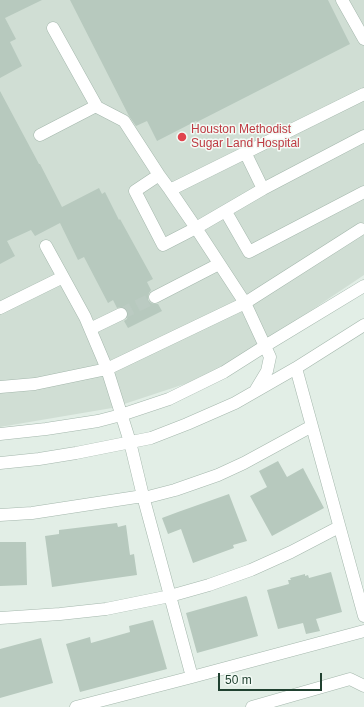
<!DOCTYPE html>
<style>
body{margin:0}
#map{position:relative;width:364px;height:707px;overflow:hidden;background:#e2eee6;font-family:Helvetica,sans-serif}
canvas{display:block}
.scale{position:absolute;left:218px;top:673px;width:104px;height:18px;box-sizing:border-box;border:2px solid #204130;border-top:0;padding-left:5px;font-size:12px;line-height:14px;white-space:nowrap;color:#204130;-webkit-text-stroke:3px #f3faf5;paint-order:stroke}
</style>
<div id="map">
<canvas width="364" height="707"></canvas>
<div class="scale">50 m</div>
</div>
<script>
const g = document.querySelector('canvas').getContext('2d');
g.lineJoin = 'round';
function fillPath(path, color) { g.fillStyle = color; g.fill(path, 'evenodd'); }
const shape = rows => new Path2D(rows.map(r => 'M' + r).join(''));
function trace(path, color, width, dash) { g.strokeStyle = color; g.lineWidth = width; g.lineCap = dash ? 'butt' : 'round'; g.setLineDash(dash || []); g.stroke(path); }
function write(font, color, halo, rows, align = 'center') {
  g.font = font + ' Helvetica,sans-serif'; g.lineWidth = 3; g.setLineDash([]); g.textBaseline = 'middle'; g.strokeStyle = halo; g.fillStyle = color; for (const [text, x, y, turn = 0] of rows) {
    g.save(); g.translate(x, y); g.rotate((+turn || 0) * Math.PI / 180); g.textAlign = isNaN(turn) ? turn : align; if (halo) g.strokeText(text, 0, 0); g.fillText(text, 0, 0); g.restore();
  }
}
const built = shape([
 [0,0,364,0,364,275,282,330,206,377,112,408,0,427]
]);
const building = shape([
 [0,0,42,0,5,18,16,39,10,42,22,66,0,78],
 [70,0,328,0,350,44,197,122,196,121,157,141,147,121,136,126,129,116],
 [0,91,39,164,40,164,62,207,99,188,102,194,105,192,119,220,120,219,153,279,147,282,151,290,149,293,148,297,148,300,151,303,155,304,158,304,162,311,128,328,124,321,127,319,128,315,128,310,126,308,122,307,117,308,113,300,108,303,84,257,78,260,60,223,35,236,31,230,7,241,15,256,0,264],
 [278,461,287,477,303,468,324,508,272,536,250,496,267,487,259,471],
 [229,494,247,541,233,545,234,548,193,563,181,529,168,534,162,518,178,512],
 [117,523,118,527,126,525,130,555,134,554,137,575,52,587,45,536,59,534,59,530],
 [0,542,26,542,27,585,0,586],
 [331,572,342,612,316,619,320,631,306,634,303,623,278,629,267,590,289,584,288,580,291,580,290,578,305,574,305,576,308,575,309,578],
 [246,596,247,597,258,636,197,653,186,613],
 [153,620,167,669,80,692,66,644,90,637,91,643,130,632,129,626],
 [41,638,53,683,0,698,0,649]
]);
const minorTunnel = shape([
 [121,314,155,297]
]);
const minor = shape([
 [342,0,364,39],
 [53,28,97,107,124,121,159,175,170,190],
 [40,135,96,106],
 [245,152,263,189,364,136],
 [159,175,135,191,163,245,196,228,263,189],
 [226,212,249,252,364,192],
 [155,297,219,264],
 [0,308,63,277],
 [90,329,121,314],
 [296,368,364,616],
 [0,387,35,384,107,369,85,317,46,246],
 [255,391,267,371,270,357,245,303,361,229],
 [0,434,46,429,98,421,121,415,169,399,224,372,265,346,364,286],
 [0,463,39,459,76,453,151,438,187,424,235,403,296,368,364,325],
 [144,498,175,490,218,475,244,463,312,426],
 [0,515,32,513,143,496],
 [0,618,60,614,106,609,170,596,209,585,251,570,291,552,339,527],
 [192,677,143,496,130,442,107,369,245,303,196,228,170,190,364,94],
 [76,707,192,677,364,631],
 [252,707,350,679,364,686]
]);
const markers = [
 [182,137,5,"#e0444e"]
];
const healthNames = [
 ["Houston Methodist",191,130],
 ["Sugar Land Hospital",191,144]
];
fillPath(built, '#d0ded4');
fillPath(building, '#b7c9be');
trace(minorTunnel, '#bbcbc2', 12, [12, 6]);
trace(minor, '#a4b7ac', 13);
trace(minor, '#fff', 12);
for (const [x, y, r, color] of markers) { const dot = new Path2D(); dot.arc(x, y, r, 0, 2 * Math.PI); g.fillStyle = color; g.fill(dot); trace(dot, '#f3faf5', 1.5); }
write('12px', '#be3a42', '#f3faf5', healthNames, 'left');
</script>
